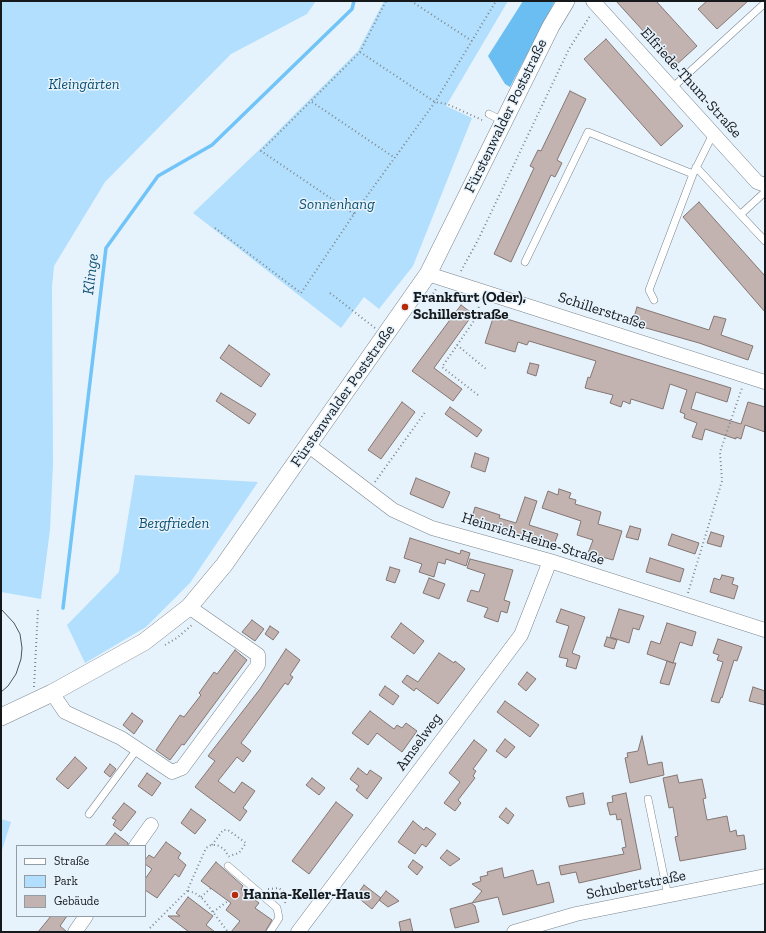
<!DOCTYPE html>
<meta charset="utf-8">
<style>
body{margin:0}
#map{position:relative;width:766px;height:933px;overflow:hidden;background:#e7f3fc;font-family:"Zilla Slab",serif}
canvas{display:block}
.frame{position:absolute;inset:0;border:2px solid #15191c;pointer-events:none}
.legend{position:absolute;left:16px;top:845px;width:130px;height:72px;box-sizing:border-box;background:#e7f3fc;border:1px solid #939ca2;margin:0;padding:5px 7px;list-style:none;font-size:12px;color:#15191c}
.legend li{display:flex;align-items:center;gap:8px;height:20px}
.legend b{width:20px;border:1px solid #939ca2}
</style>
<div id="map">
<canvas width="766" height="933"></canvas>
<div class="frame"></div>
<ul class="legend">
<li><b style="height:5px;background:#fff"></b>Straße</li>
<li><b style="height:11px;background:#b1dffd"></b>Park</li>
<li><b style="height:11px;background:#c2b3b0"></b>Gebäude</li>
</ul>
</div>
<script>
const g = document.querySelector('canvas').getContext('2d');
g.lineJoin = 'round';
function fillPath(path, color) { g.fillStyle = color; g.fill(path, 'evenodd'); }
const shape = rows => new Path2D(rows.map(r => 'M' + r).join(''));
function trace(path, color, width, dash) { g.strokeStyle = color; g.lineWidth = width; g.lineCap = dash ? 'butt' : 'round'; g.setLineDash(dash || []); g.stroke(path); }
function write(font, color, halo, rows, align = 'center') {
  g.font = font + ' "Zilla Slab",serif'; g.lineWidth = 3; g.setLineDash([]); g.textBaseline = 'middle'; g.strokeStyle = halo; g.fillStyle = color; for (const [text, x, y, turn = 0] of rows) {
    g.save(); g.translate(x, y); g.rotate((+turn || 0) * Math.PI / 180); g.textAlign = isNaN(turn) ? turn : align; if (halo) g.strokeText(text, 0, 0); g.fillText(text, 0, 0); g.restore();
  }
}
const green = shape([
 [1,1,316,1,307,14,231,54,105,182,54,266,52,287,53,464,50,530,41,599,1,592],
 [384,1,508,1,446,106,472,118,413,266,379,309,364,297,341,328,193,213,259,150,358,51],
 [135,475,258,482,190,583,146,627,85,663,67,625,119,572],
 [1,819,11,822,1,853]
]);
const forest = shape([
 [523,1,555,1,510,87,505,84,488,56]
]);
const stream = shape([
 [63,608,106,248,158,176,212,145,352,9,354,1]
]);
const building = shape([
 [616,1,656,1,697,46,675,66,616,1],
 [707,1,748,1,717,29,698,9,707,1],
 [606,39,683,126,661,146,584,59,606,39],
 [570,91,586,99,557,160,562,163,555,177,551,175,511,262,494,254,534,168,530,166,538,150,541,151,570,91],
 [699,202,765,276,765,312,683,217,699,202],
 [461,305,473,314,434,368,462,389,453,401,412,371,461,305],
 [637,307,709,330,714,316,726,319,721,335,753,346,748,360,699,343,632,324,637,307],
 [494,315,731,388,727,402,696,392,691,409,741,424,748,402,765,407,765,432,745,425,741,439,736,437,736,439,705,429,702,440,692,437,697,423,684,418,685,414,680,412,687,390,670,384,663,409,631,399,630,404,623,401,621,407,610,403,613,395,585,388,588,377,590,378,596,361,529,341,527,345,518,342,515,352,485,343,494,315],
 [229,345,270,374,261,387,220,358,229,345],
 [530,363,539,365,536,376,527,373,530,363],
 [221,393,256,414,249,424,216,401,221,393],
 [402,402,415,412,381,459,368,450,402,402],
 [450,407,482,430,477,437,445,414,450,407],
 [475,453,489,458,485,472,471,467,475,453],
 [416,478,450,492,443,508,410,494,416,478],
 [559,489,571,493,569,498,576,500,575,504,601,512,598,524,622,531,613,560,588,553,593,540,577,535,581,521,542,508,548,491,558,495,559,489],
 [525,497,537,501,529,525,558,534,553,547,471,521,475,507,500,515,499,518,516,523,525,497],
 [630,526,641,529,638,540,626,537,630,526],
 [711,532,724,536,721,547,707,543,711,532],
 [672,534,699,543,695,554,668,545,672,534],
 [410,538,460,554,461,550,470,553,466,566,446,559,445,564,438,562,434,577,419,572,422,564,404,558,410,538],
 [650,558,684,569,680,582,646,572,650,558],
 [470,559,513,570,504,600,510,602,507,613,501,611,498,622,484,617,488,608,467,601,471,590,479,592,485,574,467,568,470,559],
 [390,567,400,570,395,583,386,580,390,567],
 [722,575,734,578,732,584,738,586,734,599,710,592,714,578,720,580,722,575],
 [429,578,445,584,439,599,423,593,429,578],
 [561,609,585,617,572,653,580,656,576,669,566,666,568,659,559,657,569,626,556,622,561,609],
 [619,609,644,616,639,630,633,628,629,643,610,637,619,609],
 [252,620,264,629,255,641,242,632,252,620],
 [401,623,424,641,414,654,391,637,401,623],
 [667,623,696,632,692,646,680,642,673,663,676,663,669,685,660,683,667,661,673,663,647,654,651,641,660,644,667,623],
 [270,626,279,632,273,640,265,634,270,626],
 [607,637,617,640,614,649,604,646,607,637],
 [718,639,742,647,737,661,734,660,722,698,721,697,719,703,711,701,723,662,717,660,719,655,713,653,718,639],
 [286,649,300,660,290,675,293,677,288,685,285,683,241,743,251,751,243,762,237,757,218,781,234,793,242,782,255,791,243,808,247,811,240,821,195,787,215,761,208,756,260,689,286,649],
 [235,650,247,660,184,745,182,744,170,760,156,750,180,715,184,717,201,695,199,693,214,672,217,674,235,650],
 [439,653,454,663,455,661,465,669,438,704,416,688,414,691,402,682,407,675,418,682,439,653],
 [527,672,536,679,526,691,518,684,527,672],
 [385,686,399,696,393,705,379,695,385,686],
 [753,687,765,691,765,705,749,701,753,687],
 [505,701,539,725,530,737,497,712,505,701],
 [370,711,394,729,397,725,402,728,406,723,417,731,402,752,377,733,368,745,352,733,370,711],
 [132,713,143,721,134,734,123,725,132,713],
 [642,736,648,765,662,762,664,775,630,783,625,758,628,757,627,753,638,751,642,736],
 [505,739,515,747,506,758,496,751,505,739],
 [474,740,487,750,473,769,476,771,473,776,475,778,458,800,461,803,455,811,444,803,460,782,449,773,474,740],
 [75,757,87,768,68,789,56,779,75,757],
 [110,764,116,769,110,777,104,772,110,764],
 [358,768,367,775,370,770,382,778,367,799,356,790,359,786,350,779,358,768],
 [147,773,161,783,152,796,138,786,147,773],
 [677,775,679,783,702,779,706,798,703,799,707,820,727,816,730,832,736,830,737,836,744,835,746,849,680,861,675,837,678,836,673,807,669,808,663,778,677,775],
 [312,778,325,788,319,795,306,785,312,778],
 [583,793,585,804,569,807,566,797,583,793],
 [626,793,641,869,579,883,576,872,561,875,559,866,624,854,622,848,626,847,621,819,617,820,616,814,610,815,607,803,613,802,612,796,626,793],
 [336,802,353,815,309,874,292,861,336,802],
 [124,803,136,812,121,831,113,825,116,820,112,818,124,803],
 [506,808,514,815,508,824,499,817,506,808],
 [191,809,206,820,195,834,181,823,191,809],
 [413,821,424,830,426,827,436,834,426,847,422,844,415,854,398,842,413,821],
 [115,833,128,843,128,846,105,846,115,833],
 [166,842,181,853,178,858,186,865,179,877,175,874,157,898,145,890,145,879,152,869,145,864,145,860,149,855,154,858,166,842],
 [447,850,460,859,450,866,440,858,447,850],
 [413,860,423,867,417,875,408,867,413,860],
 [216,862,243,886,241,889,259,903,255,908,272,920,265,932,231,932,240,921,226,910,231,903,201,881,216,862],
 [502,868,504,878,533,870,537,885,549,882,554,902,503,915,498,897,472,903,482,891,472,884,481,881,480,877,488,875,487,872,502,868],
 [364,885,381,898,372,909,356,896,364,885],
 [386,891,399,901,388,907,379,900,386,891],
 [188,897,213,916,206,925,215,932,189,932,168,916,180,916,176,913,188,897],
 [471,903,475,906,479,922,455,928,450,909,471,903],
 [51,916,67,916,60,926,67,932,38,932,51,916],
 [410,919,413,932,401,932,399,922,410,919]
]);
const path = shape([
 [411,1,472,41],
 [360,52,435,102,447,104,482,120],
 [312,102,395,158],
 [354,214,261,151,360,52,386,1],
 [215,228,301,293,354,214,435,102,496,1],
 [461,271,478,240,569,49,590,16],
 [330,293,375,328],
 [431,297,436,289],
 [457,345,486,369],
 [478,395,442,367,478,315,479,304],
 [375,482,426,411],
 [688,593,722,481,720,452,742,388],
 [165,645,177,638,193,624],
 [34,687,38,609],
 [212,845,223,830,228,830,246,843,239,853,229,856],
 [268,889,279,888,284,892,286,897,285,903],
 [188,891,195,893,203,899,228,932],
 [201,897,211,888],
 [213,912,228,901],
 [150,932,150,928,187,891,206,848,211,845,217,845,224,849,229,857]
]);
const service = shape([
 [672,88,765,3],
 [489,114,503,121],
 [696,167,765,241],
 [741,214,765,192],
 [525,262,588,132,693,174],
 [654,300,649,290,693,174,713,134],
 [648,799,668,896],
 [89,814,138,748],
 [228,866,277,908,279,918,270,932]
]);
const minor = shape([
 [593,1,757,182,765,185],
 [428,274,765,382],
 [309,446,393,510,432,528,550,561,765,630],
 [52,693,65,712,121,738,172,772,182,768,258,665,258,655,189,607],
 [136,846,151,825],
 [75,932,86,916],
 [298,932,521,635,550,561],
 [514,932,576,914,765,876]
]);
const tertiary = shape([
 [1,717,52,693,144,642,189,607,224,565,428,274,551,26,566,1]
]);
const tram = shape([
 [1,609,14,623,20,634,22,648,21,659,16,674,8,686,1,692]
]);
const markers = [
 [405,307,4,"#b62b0a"],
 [235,895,4,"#b62b0a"]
];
const streetNames = [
 ["Elfriede-Thum-Straße",691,83,48],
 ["Fürstenwalder Poststraße",506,116,-64],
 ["Schillerstraße",602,311,18],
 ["Fürstenwalder Poststraße",343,396,-55],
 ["Heinrich-Heine-Straße",533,539,17],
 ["Amselweg",419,742,-54],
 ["Schubertstraße",636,885,-11]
];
const parkNames = [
 ["Kleingärten",84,85],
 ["Sonnenhang",337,205],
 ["Bergfrieden",174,524]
];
const poiNames = [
 ["Frankfurt (Oder),",413,298],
 ["Schillerstraße",413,315],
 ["Hanna-Keller-Haus",243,895]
];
const waterNames = [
 ["Klinge",91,274,-83]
];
fillPath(green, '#b1dffd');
fillPath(forest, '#6abef2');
trace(stream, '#70c4f8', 3.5);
fillPath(building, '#c2b3b0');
trace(building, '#847673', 1);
trace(service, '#7a858d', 8);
trace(minor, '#7a858d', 15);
trace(tertiary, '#7a858d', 18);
trace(path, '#7f878d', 2, [1, 3]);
trace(service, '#fff', 7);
trace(minor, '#fff', 14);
trace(tertiary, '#fff', 17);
trace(tram, '#4f555a', 1);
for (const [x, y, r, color] of markers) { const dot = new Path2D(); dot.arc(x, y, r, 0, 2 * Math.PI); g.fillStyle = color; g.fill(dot); trace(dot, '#e7f3fc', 1.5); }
write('15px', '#15191c', '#e7f3fc', streetNames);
write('italic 15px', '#0b4f71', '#e7f3fc', parkNames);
write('bold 15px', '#15191c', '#e7f3fc', poiNames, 'left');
write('italic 16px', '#155678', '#e7f3fc', waterNames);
</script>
